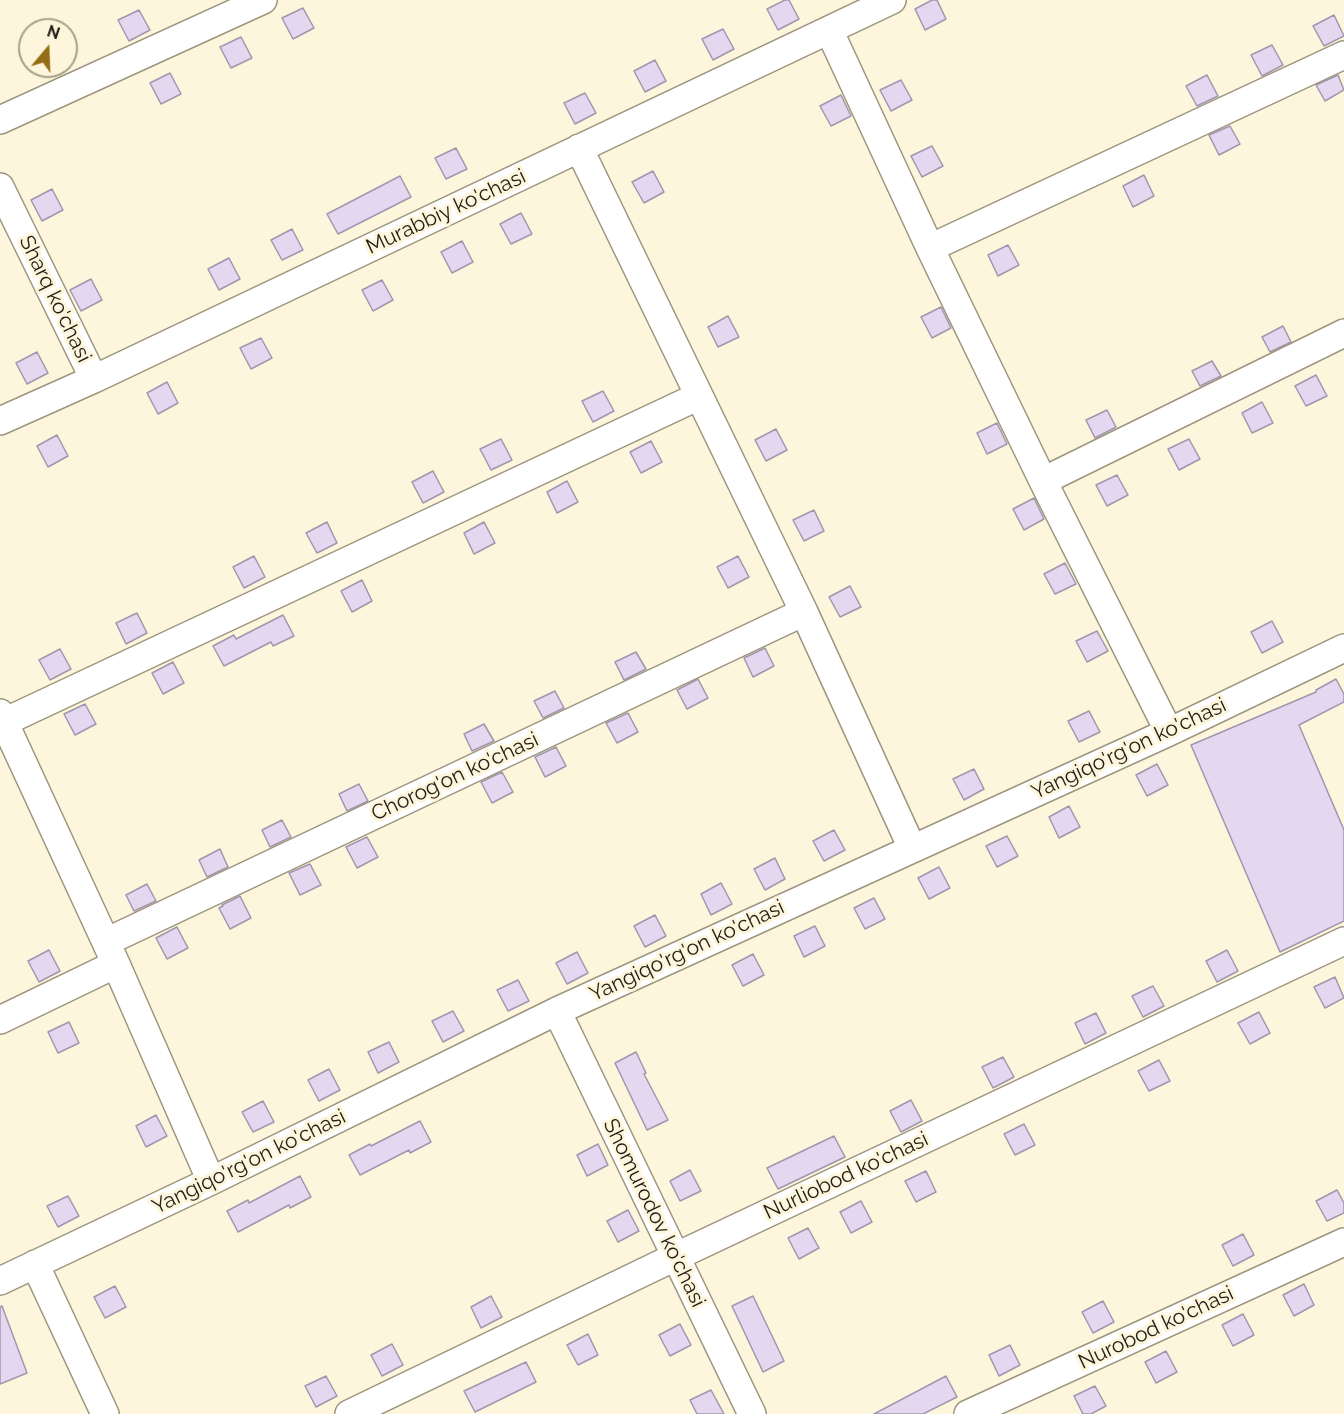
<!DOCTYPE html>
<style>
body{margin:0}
#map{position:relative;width:1344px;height:1414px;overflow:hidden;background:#fef6dc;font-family:Raleway,sans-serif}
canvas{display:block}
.north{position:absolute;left:18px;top:18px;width:60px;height:60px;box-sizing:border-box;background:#fef6dc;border:2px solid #a6a08c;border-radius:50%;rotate:19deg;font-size:16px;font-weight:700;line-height:24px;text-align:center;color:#211e15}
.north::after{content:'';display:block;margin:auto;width:21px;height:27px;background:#936e16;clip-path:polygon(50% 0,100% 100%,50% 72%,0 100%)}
</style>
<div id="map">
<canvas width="1344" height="1414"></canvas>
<div class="north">N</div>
</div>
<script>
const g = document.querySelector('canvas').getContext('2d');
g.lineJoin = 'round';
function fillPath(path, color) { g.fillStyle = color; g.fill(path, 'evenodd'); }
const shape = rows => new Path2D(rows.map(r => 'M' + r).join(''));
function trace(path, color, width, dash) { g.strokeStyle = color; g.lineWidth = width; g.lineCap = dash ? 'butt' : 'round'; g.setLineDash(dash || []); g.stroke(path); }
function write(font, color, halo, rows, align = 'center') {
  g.font = font + ' Raleway,sans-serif'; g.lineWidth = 6; g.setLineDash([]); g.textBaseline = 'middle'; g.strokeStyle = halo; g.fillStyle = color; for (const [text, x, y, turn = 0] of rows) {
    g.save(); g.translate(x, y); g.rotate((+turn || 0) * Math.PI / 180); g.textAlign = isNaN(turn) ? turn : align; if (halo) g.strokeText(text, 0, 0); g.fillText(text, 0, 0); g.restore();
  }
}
const building = shape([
 [785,0,789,0,799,19,778,30,767,9,785,0],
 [932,0,937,0,946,19,925,30,915,9,932,0],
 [303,8,314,28,293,39,282,18,303,8],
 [139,10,150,30,129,41,118,20,139,10],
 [1334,15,1344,36,1324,46,1313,26,1334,15],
 [723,29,734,49,713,60,702,39,723,29],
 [241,37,252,58,231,68,220,47,241,37],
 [1272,45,1283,65,1262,76,1251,55,1272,45],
 [655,60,666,81,645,92,634,71,655,60],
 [170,73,181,94,161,104,150,83,170,73],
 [1207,75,1218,96,1197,106,1186,86,1207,75],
 [1338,75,1344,90,1325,101,1316,85,1338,75],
 [901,80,912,100,891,111,880,90,901,80],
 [585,93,596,113,575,124,564,103,585,93],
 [841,95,851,116,831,126,820,106,841,95],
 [1230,126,1240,144,1219,155,1209,135,1230,126],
 [932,146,943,166,922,177,911,156,932,146],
 [456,148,467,169,446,179,435,158,456,148],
 [653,171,664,192,644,203,632,182,653,171],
 [1144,175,1154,196,1133,207,1123,186,1144,175],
 [400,176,411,197,338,234,327,214,400,176],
 [52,189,63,210,42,221,31,200,52,189],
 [521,213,532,234,511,244,500,224,521,213],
 [292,229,303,250,282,260,271,240,292,229],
 [462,241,473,262,452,273,441,252,462,241],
 [1008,245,1019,265,998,276,988,255,1008,245],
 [229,258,240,279,219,290,208,269,229,258],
 [91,279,102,300,81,311,70,290,91,279],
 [382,280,393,300,373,311,362,290,382,280],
 [941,307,951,328,932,338,921,317,941,307],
 [728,316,739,337,718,347,708,327,728,316],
 [1283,326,1291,342,1270,352,1262,337,1283,326],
 [261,338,272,358,251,369,240,348,261,338],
 [37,352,48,373,27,384,16,363,37,352],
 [1212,361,1221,376,1200,386,1192,371,1212,361],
 [1316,375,1327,396,1306,406,1295,386,1316,375],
 [167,382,178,403,158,414,147,393,167,382],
 [603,391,614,411,593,422,582,401,603,391],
 [1262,402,1273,423,1252,433,1242,413,1262,402],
 [1107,410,1116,427,1095,438,1086,420,1107,410],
 [997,423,1007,444,987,454,977,433,997,423],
 [776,429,787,450,766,461,755,440,776,429],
 [57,435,68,456,48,467,37,446,57,435],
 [501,439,512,460,491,470,480,449,501,439],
 [1189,439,1200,459,1179,470,1168,449,1189,439],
 [651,441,662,462,641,473,630,452,651,441],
 [433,471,444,492,423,503,412,482,433,471],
 [1117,475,1128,495,1107,506,1096,485,1117,475],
 [567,481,578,502,557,513,547,492,567,481],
 [1034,498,1044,519,1024,530,1013,509,1034,498],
 [814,510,824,531,804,541,793,520,814,510],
 [327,522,337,543,317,553,306,533,327,522],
 [484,522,495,543,474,554,464,533,484,522],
 [254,556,265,577,244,588,233,567,254,556],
 [738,556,749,577,728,588,717,567,738,556],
 [1065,563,1076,584,1055,594,1044,574,1065,563],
 [362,580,372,601,352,612,341,591,362,580],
 [850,586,861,607,840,617,829,597,850,586],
 [137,613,147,633,126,644,116,623,137,613],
 [283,615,294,636,273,646,271,642,224,666,213,646,234,635,236,639,283,615],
 [1272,621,1283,642,1262,653,1251,632,1272,621],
 [1097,631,1108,651,1087,662,1076,641,1097,631],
 [765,648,774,666,753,677,744,658,765,648],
 [60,649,71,669,50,680,39,660,60,649],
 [636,652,646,669,624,680,615,662,636,652],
 [173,662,184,683,163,694,152,673,173,662],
 [698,679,708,698,687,709,677,690,698,679],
 [1336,679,1344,694,1344,702,1299,725,1344,830,1344,921,1280,952,1191,745,1316,692,1316,690,1336,679],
 [555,691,564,708,543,718,534,701,555,691],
 [85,704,96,724,75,735,64,714,85,704],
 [1089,711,1100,732,1079,742,1068,721,1089,711],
 [628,713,638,732,617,743,606,723,628,713],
 [484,724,494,741,472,751,464,734,484,724],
 [556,747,566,766,545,777,535,757,556,747],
 [1157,764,1168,785,1147,796,1136,775,1157,764],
 [974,769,984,789,964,800,953,779,974,769],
 [502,772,513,792,492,803,481,782,502,772],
 [359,784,368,801,347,811,339,794,359,784],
 [1069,806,1080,827,1059,838,1049,817,1069,806],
 [282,820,291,837,270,847,262,830,282,820],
 [834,830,845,850,824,861,813,841,834,830],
 [1007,836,1018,856,997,867,986,846,1007,836],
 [367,837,378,857,357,868,346,847,367,837],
 [220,849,228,867,207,877,199,860,220,849],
 [775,858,785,879,765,890,754,869,775,858],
 [310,864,321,885,300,895,289,873,310,864],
 [939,867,950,888,929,899,918,878,939,867],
 [721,883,732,904,711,915,701,894,721,883],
 [147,884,156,901,134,911,126,895,147,884],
 [240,896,251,918,230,929,219,908,223,906,222,905,240,896],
 [874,898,885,919,865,929,854,908,874,898],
 [655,915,666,936,645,947,634,926,655,915],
 [815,926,825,946,804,957,794,936,815,926],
 [177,927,188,948,167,959,156,938,177,927],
 [49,950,60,971,39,982,28,961,49,950],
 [1227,950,1238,971,1217,982,1206,961,1227,950],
 [577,952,588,973,567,984,556,963,577,952],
 [753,954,764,975,743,986,732,965,753,954],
 [1335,977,1344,998,1325,1008,1314,987,1335,977],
 [518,980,529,1001,508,1011,497,990,518,980],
 [1153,986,1164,1006,1143,1017,1132,996,1153,986],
 [453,1011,464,1031,443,1042,432,1021,453,1011],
 [1259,1012,1270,1033,1250,1044,1238,1023,1259,1012],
 [1096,1013,1106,1033,1085,1044,1075,1023,1096,1013],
 [69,1022,79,1043,58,1053,48,1032,69,1022],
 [389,1042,399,1062,378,1073,368,1052,389,1042],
 [636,1052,646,1073,644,1074,668,1120,647,1130,615,1063,636,1052],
 [1003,1057,1014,1077,993,1088,982,1067,1003,1057],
 [1159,1060,1170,1081,1149,1091,1138,1071,1159,1060],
 [329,1069,340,1090,319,1101,308,1080,329,1069],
 [911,1100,922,1121,901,1132,890,1111,911,1100],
 [263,1101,274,1122,253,1132,242,1112,263,1101],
 [156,1115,167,1136,146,1147,136,1126,156,1115],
 [420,1121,431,1142,410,1153,409,1150,360,1175,349,1155,370,1144,371,1146,420,1121],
 [1024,1124,1035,1145,1015,1155,1004,1134,1024,1124],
 [834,1136,845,1157,778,1189,767,1168,834,1136],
 [598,1144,608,1165,587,1176,577,1155,598,1144],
 [690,1170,701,1191,680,1201,670,1181,690,1170],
 [926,1171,936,1192,916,1202,905,1181,926,1171],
 [300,1176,311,1197,290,1208,289,1205,238,1232,227,1211,248,1200,249,1203,300,1176],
 [1337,1190,1344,1203,1344,1213,1327,1221,1316,1201,1337,1190],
 [68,1196,79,1216,58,1227,47,1206,68,1196],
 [861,1201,872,1222,851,1233,840,1212,861,1201],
 [628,1210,639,1231,618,1242,607,1221,628,1210],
 [808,1228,819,1248,799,1259,788,1238,808,1228],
 [1243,1234,1254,1255,1233,1266,1222,1245,1243,1234],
 [1304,1284,1314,1305,1294,1316,1283,1295,1304,1284],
 [115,1286,126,1307,105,1318,94,1297,115,1286],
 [491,1296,502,1317,481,1328,471,1307,491,1296],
 [753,1296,784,1361,763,1372,732,1306,753,1296],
 [1103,1301,1114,1322,1093,1333,1082,1312,1103,1301],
 [2,1306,27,1373,0,1384,0,1307,2,1306],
 [1243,1314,1254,1335,1233,1346,1222,1325,1243,1314],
 [680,1324,691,1345,670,1356,659,1335,680,1324],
 [588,1334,598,1355,578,1365,567,1345,588,1334],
 [392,1344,403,1365,382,1376,371,1355,392,1344],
 [1010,1345,1020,1365,999,1376,989,1355,1010,1345],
 [1166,1351,1177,1372,1156,1383,1145,1362,1166,1351],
 [526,1362,536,1382,475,1412,464,1391,526,1362],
 [326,1376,337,1396,316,1407,305,1386,326,1376],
 [946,1376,957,1397,923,1414,874,1414,946,1376],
 [1095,1386,1106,1406,1091,1414,1083,1414,1074,1396,1095,1386],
 [711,1390,724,1414,697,1414,690,1400,711,1390]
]);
const street = shape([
 [829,30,930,248,1043,481,1169,732],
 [0,120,263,0],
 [579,148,804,612,912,848],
 [0,187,94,379],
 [930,248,1344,55],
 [0,421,94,379,892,0],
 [1043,481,1344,333],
 [0,713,116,964,211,1181],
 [0,724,699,396],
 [106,942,804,612],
 [557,1011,752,1414],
 [0,1020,116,964],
 [35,1264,105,1414],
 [0,1281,211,1181,557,1011,1169,732,1344,648],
 [349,1414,675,1257,1344,941],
 [968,1414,1344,1242]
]);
const streetNames = [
 ["Murabbiy ko'chasi",446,212,-25],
 ["Sharq ko'chasi",55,299,64],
 ["Yangiqo'rg'on ko'chasi",1129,749,-25],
 ["Chorog'on ko'chasi",455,777,-25],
 ["Yangiqo'rg'on ko'chasi",687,951,-25],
 ["Yangiqo'rg'on ko'chasi",249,1162,-26],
 ["Nurliobod ko'chasi",846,1176,-25],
 ["Shomurodov ko'chasi",654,1213,64],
 ["Nurobod ko'chasi",1156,1328,-25]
];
fillPath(building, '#e4d8f0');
trace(building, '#a196ad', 1.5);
trace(street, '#9d957e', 30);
trace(street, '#fff', 27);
write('21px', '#211e15', '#fef6dc', streetNames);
</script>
